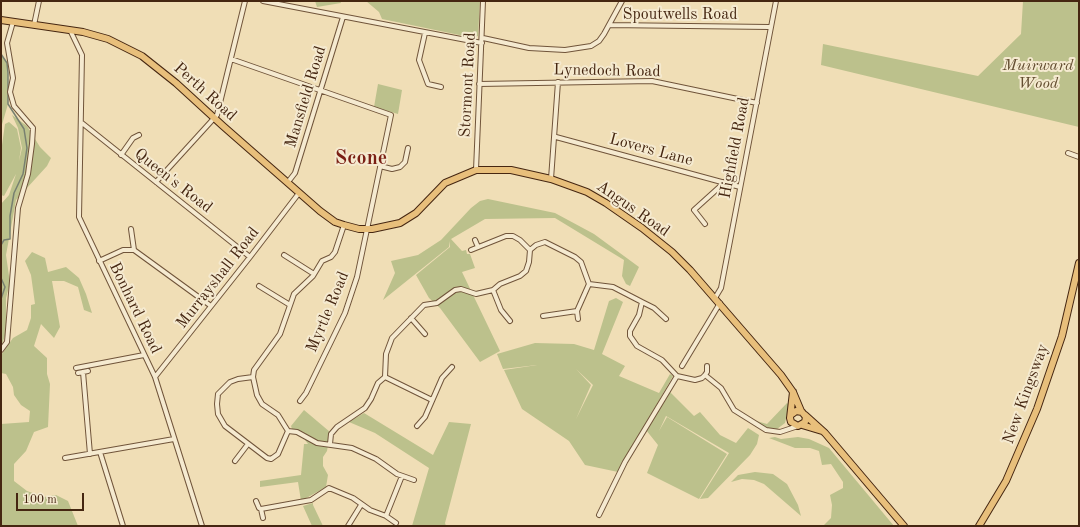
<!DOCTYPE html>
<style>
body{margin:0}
#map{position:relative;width:1080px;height:527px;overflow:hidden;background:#f0deb6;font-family:"Old Standard TT",serif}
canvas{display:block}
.frame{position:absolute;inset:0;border:2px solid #452611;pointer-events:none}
.scale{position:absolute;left:16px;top:493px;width:68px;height:18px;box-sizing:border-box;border:2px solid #452611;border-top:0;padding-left:5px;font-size:12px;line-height:14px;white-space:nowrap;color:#452611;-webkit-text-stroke:3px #f5ead0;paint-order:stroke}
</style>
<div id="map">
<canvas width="1080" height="527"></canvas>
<div class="frame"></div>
<div class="scale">100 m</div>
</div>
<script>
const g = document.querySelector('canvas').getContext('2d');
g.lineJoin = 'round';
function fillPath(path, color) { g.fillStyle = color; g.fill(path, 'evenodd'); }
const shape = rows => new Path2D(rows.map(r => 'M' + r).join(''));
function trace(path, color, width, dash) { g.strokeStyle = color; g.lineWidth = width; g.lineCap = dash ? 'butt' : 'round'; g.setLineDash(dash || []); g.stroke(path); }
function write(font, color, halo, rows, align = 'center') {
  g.font = font + ' "Old Standard TT",serif'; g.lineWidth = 4; g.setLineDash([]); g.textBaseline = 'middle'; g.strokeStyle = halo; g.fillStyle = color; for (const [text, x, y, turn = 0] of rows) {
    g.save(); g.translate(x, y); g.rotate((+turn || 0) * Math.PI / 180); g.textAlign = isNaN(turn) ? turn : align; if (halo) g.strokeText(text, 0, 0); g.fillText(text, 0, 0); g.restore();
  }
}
const green = shape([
 [315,1,340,1,341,3,317,7],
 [366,1,480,1,478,36,474,38,382,19,379,12],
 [1023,1,1079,1,1079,127,821,65,823,44,978,76,1021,34],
 [1,54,7,63,8,73,8,104,1,128],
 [378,84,402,90,398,114,374,107],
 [12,115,27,126,40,147,51,158,47,166,16,200,6,255,10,283,6,298,6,333,1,347,1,204,9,195,16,174,4,196,1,195,1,152,5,124,9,122,17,129,21,148,19,161,22,148,18,128],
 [488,199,555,213,594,234,639,267,630,286,626,284,622,276,624,260,555,218,485,219,451,239,462,251,466,250,467,254,470,254,475,268,462,272,500,351,480,362,440,308,429,298,416,275,450,247,449,241,449,247,383,300,395,273,391,261,418,255,441,240,471,208,480,201],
 [32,252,45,258,48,272,66,267,79,278,86,294,92,313,84,310,78,287,64,281,52,281,60,327,54,338,41,324,34,346,47,358,47,374,50,384,48,427,34,432,26,451,14,464,14,481,27,491,44,497,56,495,68,501,78,526,1,526,1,424,29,422,30,411,21,405,14,395,13,387,6,374,1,373,1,355,13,338,27,330,31,318,31,305,35,304,31,275,25,261],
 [616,298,623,302,602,354,625,366,619,376,659,393,670,374,673,376,618,472,585,465,569,441,522,409,504,370,537,365,503,369,497,354,535,343,574,344,594,350,609,301],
 [576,369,593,385,576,419,591,385],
 [669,391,694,416,700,412,720,435,736,443,748,428,759,435,757,444,750,455,708,498,700,499,729,453,666,416,659,431,667,417,727,454,699,499,647,473,658,445,646,430],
 [787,403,789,405,785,423,777,429,764,428,753,420,767,424],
 [304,410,330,432,327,451,323,457,323,466,328,475,326,487,301,501,298,482,260,487,260,481,301,475,304,444,308,444,305,440,306,434,301,431,292,429,291,426],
 [364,413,433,455,449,422,471,424,445,523,446,526,412,526,429,468,375,433,349,422],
 [775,437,781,439,798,437,809,439,829,448,894,526,823,526,831,518,832,505,830,495,843,488,843,482,831,464,822,465,819,451,810,448,795,448,769,438],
 [755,472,773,474,787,484,798,505,801,516,764,484,754,480,742,479,731,482,738,475],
 [313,503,313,505,323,526,312,526,303,506]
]);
const stream = shape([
 [1,54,7,63,8,73,8,104,24,129,27,148,23,174,14,193,10,216,10,239,4,240,1,245],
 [1,278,5,287,1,299]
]);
const minor = shape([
 [263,1,482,43],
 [34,25,39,1],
 [609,25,769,27],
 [70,30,82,55,79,217,155,377,202,526],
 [425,33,419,60,428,84,441,87],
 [483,38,529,48,565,50,591,46,599,41,604,34,622,1],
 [231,59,391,115,357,277,345,313,306,393,300,401],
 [479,84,652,81,757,103],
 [82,123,250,257],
 [556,137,740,187],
 [1068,153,1079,157],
 [121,155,133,138,139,135],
 [380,166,392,169,400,167,405,162,408,148],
 [476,170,483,1],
 [551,179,558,82],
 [156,182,217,115,245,1],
 [288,182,295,173,343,17],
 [705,224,694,210,725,182],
 [131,229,134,250],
 [475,240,478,247],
 [471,250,506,236,513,236,520,240,530,250],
 [284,255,314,274],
 [99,261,123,250,134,250,211,306],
 [259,286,290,305],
 [493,290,501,310,510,321],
 [715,298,721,288,776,1],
 [642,302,654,308,666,319],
 [577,311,578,319],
 [543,316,577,311,589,284],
 [411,318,425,334],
 [1,350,7,342,18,208,28,174,32,144,33,128,14,106,10,92,13,78,7,43,13,22],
 [682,366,720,303],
 [76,368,144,355],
 [83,372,90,454],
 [78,373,88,371],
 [705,375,707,372,707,366],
 [155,377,250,257,299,193],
 [253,377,238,379,230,382,218,394,217,404,218,414,225,426,267,458,271,459,278,454,288,431,278,415,262,404,257,395,253,377,254,370,280,334,294,294,313,276,322,261,331,257,335,252,344,225],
 [385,377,432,400],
 [417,426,425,417,442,378,452,367],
 [288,431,297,432,317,443,352,448,376,459,397,474,414,480],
 [330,444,331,434,337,427,365,408,371,399,378,383,385,377,386,354,392,338,424,305,437,303,455,290,461,289,476,294,493,290,500,284,520,276,526,271,529,262,530,250,536,245,545,242,575,257,581,262,589,284,613,287,642,302,639,315,630,331,630,336,637,346,662,360,677,376,695,380,702,378,705,375,721,388,734,410,766,430,780,432,798,426],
 [100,452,123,526],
 [65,458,174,439],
 [235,461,248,444],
 [256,501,259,508,261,509,263,518],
 [261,509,311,500,329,488,353,498,370,510,386,516],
 [599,515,625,462,677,376],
 [396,523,386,516,402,476],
 [348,526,361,505]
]);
const primary = shape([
 [1,20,83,32,108,39,142,56,176,83,223,126,320,211,335,222,344,225,359,229,372,229,400,223,416,213,445,183,476,170,511,170,551,179,587,192,606,203,642,228,672,252,690,270,781,375,793,392,801,411],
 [792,414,796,411,802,412,806,417,805,422,798,426,791,422,790,418,793,392],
 [805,415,825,433,904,526],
 [802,425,822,431],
 [979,526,1006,481,1037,409,1062,336,1079,263]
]);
const streetNames = [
 ["Spoutwells Road",680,15],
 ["Lynedoch Road",607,71,1],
 ["Stormont Road",468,85,-87],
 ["Perth Road",205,92,42],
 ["Mansfield Road",306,97,-73],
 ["Highfield Road",735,148,-79],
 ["Lovers Lane",651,150,15],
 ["Queen's Road",173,181,38],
 ["Angus Road",633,209,35],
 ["Murrayshall Road",218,278,-52],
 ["Bonhard Road",135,308,64],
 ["Myrtle Road",328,312,-67],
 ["New Kingsway",1026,394,-70]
];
const parkNames = [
 ["Muirward",1038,66],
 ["Wood",1038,84]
];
const districtNames = [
 ["Scone",361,159]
];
fillPath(green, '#bcc18c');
trace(stream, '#788070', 1.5);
trace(minor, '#70543a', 6);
trace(primary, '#452611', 8);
trace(minor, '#f5ead0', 4);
trace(primary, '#e8bf7b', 6);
write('16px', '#452611', '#f5ead0', streetNames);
write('italic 16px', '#634d30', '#f5ead0', parkNames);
write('bold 20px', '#7a1f14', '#f5ead0', districtNames);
</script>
